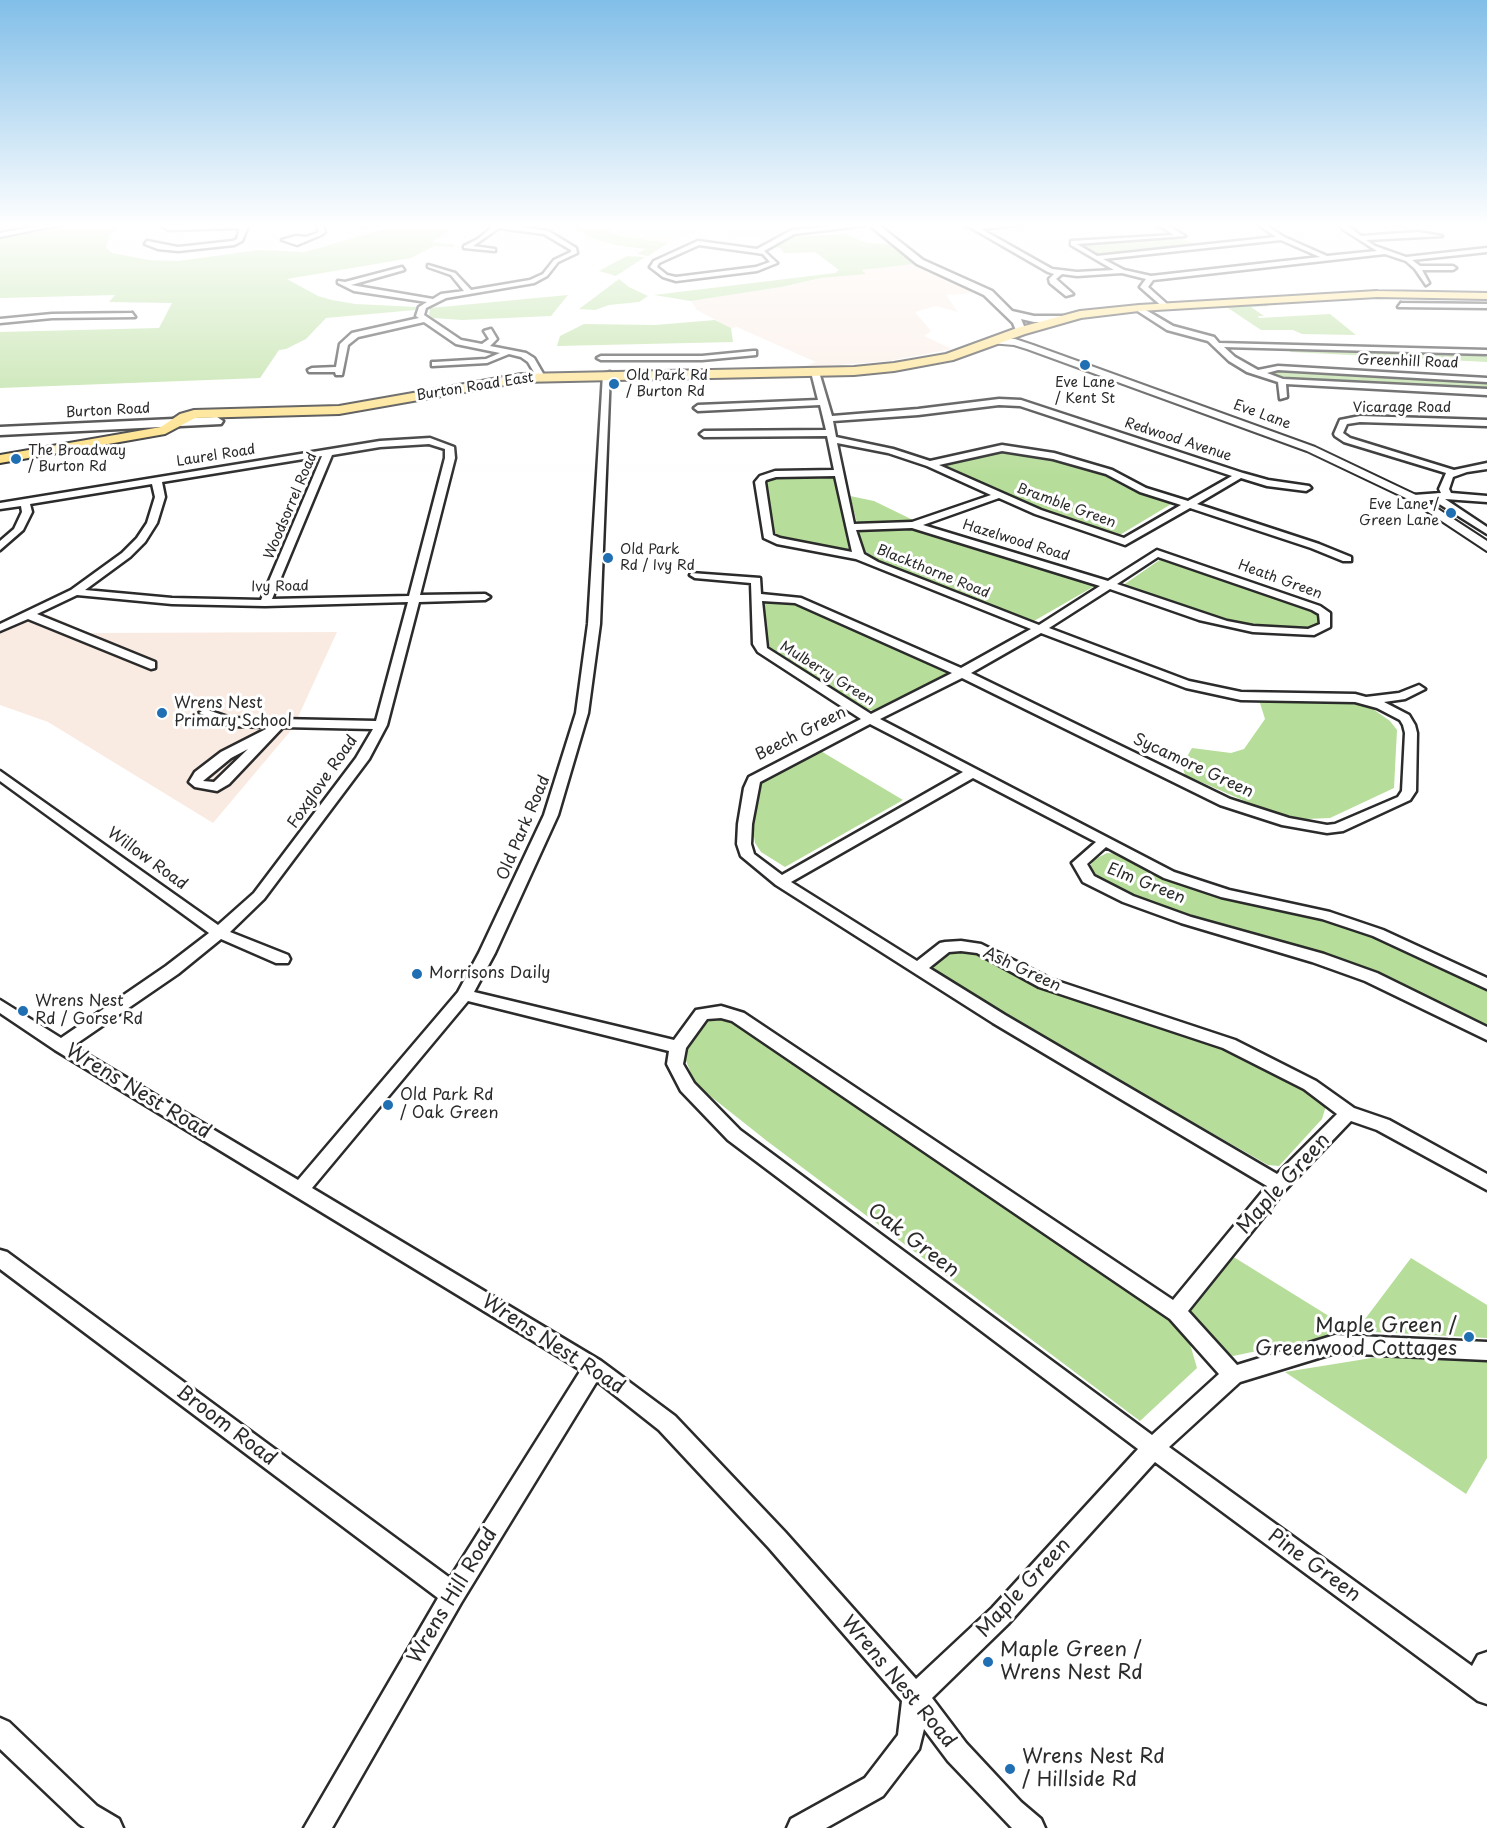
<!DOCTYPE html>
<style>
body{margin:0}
canvas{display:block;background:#fff}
</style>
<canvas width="1487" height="1828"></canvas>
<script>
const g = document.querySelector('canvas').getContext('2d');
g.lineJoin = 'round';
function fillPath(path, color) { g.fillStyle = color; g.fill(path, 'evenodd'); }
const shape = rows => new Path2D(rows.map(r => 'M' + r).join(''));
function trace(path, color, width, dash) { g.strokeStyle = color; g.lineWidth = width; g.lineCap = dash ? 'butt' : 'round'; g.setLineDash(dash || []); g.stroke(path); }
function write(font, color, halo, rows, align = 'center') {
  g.font = font + ' "Playpen Sans",sans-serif'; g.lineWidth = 6; g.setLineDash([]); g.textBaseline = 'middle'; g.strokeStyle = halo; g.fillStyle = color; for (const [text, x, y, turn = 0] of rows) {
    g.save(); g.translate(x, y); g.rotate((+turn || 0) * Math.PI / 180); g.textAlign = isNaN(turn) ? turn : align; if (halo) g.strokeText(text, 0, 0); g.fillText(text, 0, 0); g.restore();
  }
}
const built = shape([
 [596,223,718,223,668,243,619,236],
 [729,223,837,223,839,224,800,227,773,239,712,230],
 [914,264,975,293,946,295,958,312,936,306,915,312,931,331,924,336,952,349,888,361,799,368,816,362,737,327,731,328,697,310,691,301,781,287,860,270],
 [46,614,90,633,337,632,293,728,213,823,48,722,0,705,0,633]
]);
const green = shape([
 [78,223,129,223,110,234,106,248,112,253,149,260,178,261,259,250,305,252,405,223,460,223,432,242,455,245,453,247,434,246,411,258,287,279,318,296,332,300,355,304,418,307,415,310,326,318,306,339,286,349,279,350,260,378,0,388,0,332,159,328,172,303,109,302,115,295,0,298,0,238],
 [568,223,596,223,619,236,668,243,648,256,637,254,645,249,615,245,592,238],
 [846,234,867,243,891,244,914,264,861,270,866,274,821,278,781,287,691,301,654,295,835,273,839,270,815,252,784,253,780,248,773,247,790,237],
 [1180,238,1193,244,1102,255,1095,254,1079,243],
 [627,256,645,257,616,276,599,271],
 [619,279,629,287,648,296,639,302,609,305,595,310,579,309],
 [568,295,551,316,462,320,433,318,429,315,430,308],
 [1266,304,1269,306,1251,307,1264,316,1258,316,1259,318,1330,314,1356,335,1302,334,1293,330,1261,330,1225,306],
 [715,320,731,328,733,342,557,346,560,336,584,324,655,325],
 [1285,347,1474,353,1487,357,1487,362,1291,352],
 [1287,370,1409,379,1478,381,1487,382,1487,391,1287,380,1271,374],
 [1007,450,1032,454,1098,472,1125,487,1173,503,1118,536,1039,509,944,465],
 [827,475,835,479,849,550,834,550,788,541,774,533,766,481,776,476],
 [850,496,874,501,915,521,867,524,857,523],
 [912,527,1098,584,1034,621,882,562,861,549,857,528],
 [1161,559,1171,560,1313,610,1319,616,1321,623,1311,630,1292,630,1233,623,1205,616,1122,586],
 [788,600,945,670,946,676,875,711,861,708,766,645,764,601],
 [1259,700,1344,702,1370,707,1390,721,1397,730,1394,788,1330,818,1306,819,1270,812,1185,775,1182,765,1192,748,1231,753,1244,749,1265,719],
 [819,750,903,800,785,867,761,852,755,843,752,824,758,781],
 [1107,853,1119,854,1168,880,1227,897,1311,915,1372,935,1487,990,1487,1028,1356,964,1288,942,1160,908,1115,889,1093,877,1089,869,1093,860],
 [946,953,974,953,1047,991,1224,1050,1299,1085,1326,1106,1322,1119,1279,1166,1268,1165,1094,1066,928,966],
 [714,1018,730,1020,1157,1307,1190,1344,1197,1368,1140,1421,767,1141,695,1084,683,1053,700,1025],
 [1232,1256,1353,1331,1233,1356,1206,1337,1185,1308],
 [1411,1258,1487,1305,1487,1338,1356,1331],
 [1384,1356,1487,1362,1487,1458,1466,1494,1285,1372]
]);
const minor = shape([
 [166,223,169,226,248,223,248,226,242,241,234,245,178,251,158,249,145,244,147,241,178,247,233,241,237,239,240,228,168,230,160,224,166,223],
 [316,223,322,223,325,232,321,235,297,245,282,240,296,236,306,237,317,233,319,231,316,223],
 [361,223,367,223,368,224,365,226,361,223],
 [497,223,548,231,576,248,577,253,558,262,547,276,534,283,446,298,426,308,424,315,461,340,482,344,489,339,484,331,491,329,497,339,490,346,526,353,534,358,545,377,544,379,538,379,528,362,521,357,509,354,487,363,432,366,432,362,435,362,486,359,500,353,456,344,424,322,358,337,348,345,342,375,336,375,335,372,309,372,308,370,312,368,336,367,340,344,352,333,419,318,416,316,419,307,427,302,354,291,338,283,338,281,345,282,402,267,404,270,351,285,433,299,441,294,464,291,451,275,428,267,428,265,455,273,471,290,530,280,543,274,554,260,571,252,571,250,544,234,499,228,473,246,495,249,495,251,464,248,464,246,478,239,497,223],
 [864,223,876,224,794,234,764,251,777,263,757,271,676,281,663,277,650,267,654,261,698,241,757,249,792,230,864,223],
 [699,245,757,253,763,254,770,262,756,267,676,277,667,275,657,267,659,263,699,245],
 [963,223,976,226,1035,223,981,229,1052,269,1077,272,1114,270,1071,245,1071,241,1174,235,1155,223,1163,223,1185,236,1077,244,1097,256,1276,237,1256,223,1263,223,1284,237,1327,256,1377,251,1344,230,1338,223,1344,223,1361,236,1418,232,1442,236,1366,240,1375,246,1406,257,1487,248,1487,252,1412,260,1420,266,1453,266,1456,268,1453,270,1422,270,1429,283,1426,285,1415,269,1406,261,1385,254,1153,280,1148,287,1167,304,1164,308,1140,287,1146,279,1122,273,1077,276,1062,274,1056,279,1073,294,1066,296,1050,283,1049,279,1054,274,1048,272,963,223],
 [1281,240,1320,257,1151,276,1124,270,1103,259,1281,240],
 [1401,303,1487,304,1487,308,1398,307,1401,303],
 [1139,306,1173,326,1214,337,1219,343,1487,350,1487,354,1224,347,1235,357,1258,370,1278,366,1487,378,1487,382,1278,370,1267,373,1283,379,1487,389,1487,395,1286,384,1287,397,1280,399,1278,382,1247,372,1229,361,1208,341,1167,330,1136,310,1139,306],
 [132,313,135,317,52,318,0,323,0,319,52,314,132,313],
 [753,351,756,351,756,355,702,360,601,360,597,358,601,356,702,356,753,351],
 [815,370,819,372,832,416,918,409,999,399,1021,400,1243,473,1268,480,1309,486,1311,488,1306,491,1267,486,1241,478,1197,504,1319,544,1351,557,1351,561,1343,561,1311,548,1190,508,1125,545,1035,514,999,498,923,525,1108,581,1157,550,1320,606,1330,613,1330,627,1314,635,1253,632,1199,620,1110,589,1049,628,1189,681,1241,692,1355,694,1366,697,1399,693,1419,685,1425,689,1405,699,1384,702,1409,715,1415,725,1417,733,1416,791,1410,800,1343,831,1327,833,1282,825,1220,805,962,678,880,719,1174,872,1229,890,1330,912,1383,930,1487,978,1487,989,1373,936,1322,919,1221,897,1164,878,1106,847,1087,864,1094,876,1133,896,1191,917,1324,954,1377,973,1487,1027,1487,1040,1365,981,1312,962,1181,923,1123,902,1083,882,1072,863,1096,842,973,778,791,882,917,961,940,943,945,942,961,941,981,944,1051,979,1235,1040,1316,1081,1354,1108,1389,1120,1487,1174,1487,1190,1377,1130,1351,1121,1286,1189,1188,1311,1237,1365,1335,1335,1487,1342,1487,1360,1335,1353,1240,1382,1169,1447,1472,1666,1478,1655,1487,1652,1487,1704,1478,1701,1155,1462,1008,1624,932,1698,966,1743,1021,1802,1041,1819,1045,1828,1012,1828,948,1761,924,1729,919,1749,883,1796,826,1828,787,1828,791,1819,865,1778,898,1735,902,1701,769,1548,659,1430,597,1381,461,1603,332,1828,304,1828,438,1598,0,1269,0,1250,7,1252,450,1578,581,1370,55,1050,0,1013,0,1000,61,1038,166,966,209,933,0,781,0,771,218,925,254,893,356,758,373,729,283,727,229,784,217,791,195,787,189,782,195,772,221,752,270,727,230,726,199,713,205,709,231,718,376,721,408,602,265,606,172,604,77,595,37,614,155,662,155,668,151,669,28,619,0,631,0,624,71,590,122,553,137,538,147,523,155,497,152,484,30,504,32,512,23,530,0,550,0,541,14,529,22,512,21,506,0,509,0,503,380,441,430,438,454,447,455,458,420,595,485,594,490,597,485,600,419,602,387,725,369,759,264,899,230,932,288,955,290,959,288,963,276,963,221,939,178,974,73,1046,298,1180,458,992,479,953,544,815,576,713,588,624,603,374,610,372,600,624,588,713,558,815,495,953,474,992,674,1040,696,1010,721,1006,744,1013,1173,1300,1267,1186,993,1023,776,885,741,856,737,844,738,824,744,788,749,777,861,719,758,652,753,644,751,583,695,578,690,575,691,573,760,578,761,594,801,598,961,668,1031,629,856,559,777,544,764,538,755,482,760,476,775,471,834,470,827,436,704,437,700,434,704,431,826,430,820,405,698,411,694,408,698,405,818,400,811,372,815,370],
 [999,405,1020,406,1232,476,1188,501,1146,488,1112,470,1054,453,1002,445,930,461,893,449,836,437,833,421,918,415,999,405],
 [837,443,888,453,927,466,991,495,912,522,854,524,837,443],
 [429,444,445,449,445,458,409,596,272,599,332,455,380,447,429,444],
 [1002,451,1053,459,1106,474,1140,492,1181,505,1124,538,1041,510,939,465,1002,451],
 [322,456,261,600,172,598,85,590,130,557,145,542,157,523,165,497,162,482,322,456],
 [835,476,852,552,780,538,773,535,765,482,766,480,776,477,835,476],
 [912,528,1100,586,1039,625,878,562,864,554,856,530,912,528],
 [1158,557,1312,610,1319,614,1320,624,1308,629,1253,626,1227,621,1117,584,1158,557],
 [762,601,795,603,952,673,871,714,767,648,762,601],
 [1041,633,1186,688,1241,700,1355,702,1377,708,1400,720,1403,725,1405,733,1402,791,1398,797,1335,824,1327,825,1289,818,1230,799,971,673,1041,633],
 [870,724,963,772,782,875,754,854,751,844,752,824,760,782,870,724],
 [248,749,214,782,203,781,231,758,248,749],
 [961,951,977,953,1039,987,1223,1048,1304,1089,1337,1114,1277,1174,1005,1015,929,968,949,952,961,951],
 [468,1001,669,1051,667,1064,681,1091,728,1140,1138,1449,992,1608,916,1679,785,1532,675,1416,601,1361,312,1188,468,1001],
 [721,1018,732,1021,1170,1319,1219,1374,1152,1435,740,1130,694,1083,683,1064,686,1048,707,1019,721,1018],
 [1360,416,1487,420,1487,426,1360,422,1347,424,1343,433,1350,438,1454,470,1487,463,1487,469,1467,472,1453,477,1449,489,1451,493,1487,496,1487,502,1445,499,1487,527,1487,534,1433,500,1414,501,1409,498,1414,495,1441,493,1439,489,1446,473,1344,442,1335,436,1334,434,1340,420,1360,416],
 [0,1718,9,1722,97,1806,119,1819,123,1828,85,1828,79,1824,0,1749,0,1718]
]);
const tertiary = shape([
 [54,223,70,223,0,237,0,233,54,223],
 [993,338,1015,339,1033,345,1315,447,1418,496,1487,541,1487,551,1410,500,1307,451,1027,349,1014,345,990,343,988,341,993,338]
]);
const secondary = shape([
 [867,223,876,223,923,260,992,291,1012,311,1034,316,1062,316,1067,319,1062,322,1034,322,1021,319,1026,331,1021,334,1017,333,1013,323,984,295,917,264,867,223],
 [217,417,223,421,221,424,0,435,0,427,217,417]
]);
const primary = shape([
 [1377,291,1487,293,1487,299,1377,297,1139,311,1081,318,1025,334,953,360,894,371,854,375,521,382,339,414,195,418,165,434,0,463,0,455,161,427,180,414,194,410,339,406,521,374,854,367,894,363,946,354,1017,328,1080,311,1139,305,1377,291]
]);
const markers = [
 [1085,365,6,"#1f6fb2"],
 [614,384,6,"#1f6fb2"],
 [16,459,6,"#1f6fb2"],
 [1451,513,6,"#1f6fb2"],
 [608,558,6,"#1f6fb2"],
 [162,713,6,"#1f6fb2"],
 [417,974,6,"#1f6fb2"],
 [23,1011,6,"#1f6fb2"],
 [388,1105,6,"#1f6fb2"],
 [1469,1337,6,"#1f6fb2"],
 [988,1662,6,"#1f6fb2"],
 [1010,1769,6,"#1f6fb2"]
];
const farStreetnames = [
 ["Greenhill Road",1408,362,2],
 ["Burton Road East",475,387,-9],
 ["Vicarage Road",1402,408],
 ["Burton Road",108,411,-3],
 ["Eve Lane",1262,415,20],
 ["Redwood Avenue",1178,440,18],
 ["Laurel Road",216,456,-9],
 ["Woodsorrel Road",291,506,-67],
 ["Bramble Green",1066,506,20],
 ["Hazelwood Road",1016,541,17],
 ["Blackthorne Road",933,572,22],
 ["Heath Green",1280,580,20],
 ["Ivy Road",280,587,-1],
 ["Mulberry Green",827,674,32]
];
const farPoinames = [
 ["Old Park Rd",626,376],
 ["/ Burton Rd",626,392],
 ["Eve Lane",1085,383,"center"],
 ["/ Kent St",1085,399,"center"],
 ["The Broadway",28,451],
 ["/ Burton Rd",28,467],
 ["Eve Lane /",1439,505,"right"],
 ["Green Lane",1439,521,"right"],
 ["Old Park",620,550],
 ["Rd / Ivy Rd",620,566]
];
const poiNames = [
 ["Wrens Nest",174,704],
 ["Primary School",174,722],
 ["Morrisons Daily",429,974],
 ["Wrens Nest",35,1002],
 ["Rd / Gorse Rd",35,1020],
 ["Old Park Rd",400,1096],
 ["/ Oak Green",400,1114]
];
const streetNames = [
 ["Beech Green",801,734,-27],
 ["Sycamore Green",1193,766,25],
 ["Foxglove Road",323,782,-55],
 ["Old Park Road",524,828,-67],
 ["Willow Road",147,859,36],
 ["Elm Green",1146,884,22],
 ["Ash Green",1022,970,25]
];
const nearStreetnames = [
 ["Wrens Nest Road",138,1092,31],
 ["Maple Green",1284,1184,-48],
 ["Oak Green",913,1241,37],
 ["Wrens Nest Road",553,1345,33],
 ["Broom Road",226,1426,37],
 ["Pine Green",1314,1566,36],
 ["Maple Green",1024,1588,-47],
 ["Wrens Hill Road",453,1596,-59],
 ["Wrens Nest Road",898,1682,50]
];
const nearPoinames = [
 ["Maple Green /",1457,1326,"right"],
 ["Greenwood Cottages",1457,1349,"right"],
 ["Maple Green /",1000,1650],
 ["Wrens Nest Rd",1000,1673],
 ["Wrens Nest Rd",1022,1757],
 ["/ Hillside Rd",1022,1780]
];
fillPath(built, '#faebe2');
fillPath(green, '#b6dd99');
trace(minor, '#2b2b2b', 5);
trace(tertiary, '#2b2b2b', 4);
trace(secondary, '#2b2b2b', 5);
trace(primary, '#2b2b2b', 4);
fillPath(minor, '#fff');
fillPath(tertiary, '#fff');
fillPath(secondary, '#fff');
fillPath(primary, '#fedf80');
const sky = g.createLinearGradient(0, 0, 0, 479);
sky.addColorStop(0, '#81bee8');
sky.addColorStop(0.47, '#fff');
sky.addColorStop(1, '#ffffff00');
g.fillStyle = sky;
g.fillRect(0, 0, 1487, 479);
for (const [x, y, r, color] of markers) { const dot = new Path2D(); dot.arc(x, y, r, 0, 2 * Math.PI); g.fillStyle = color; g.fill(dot); trace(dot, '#fff', 2); }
write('14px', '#2b2b2b', '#fff', farStreetnames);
write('14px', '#2b2b2b', '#fff', farPoinames, 'left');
write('16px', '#2b2b2b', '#fff', poiNames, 'left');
write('16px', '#2b2b2b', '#fff', streetNames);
write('20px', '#2b2b2b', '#fff', nearStreetnames);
write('20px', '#2b2b2b', '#fff', nearPoinames, 'left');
</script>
